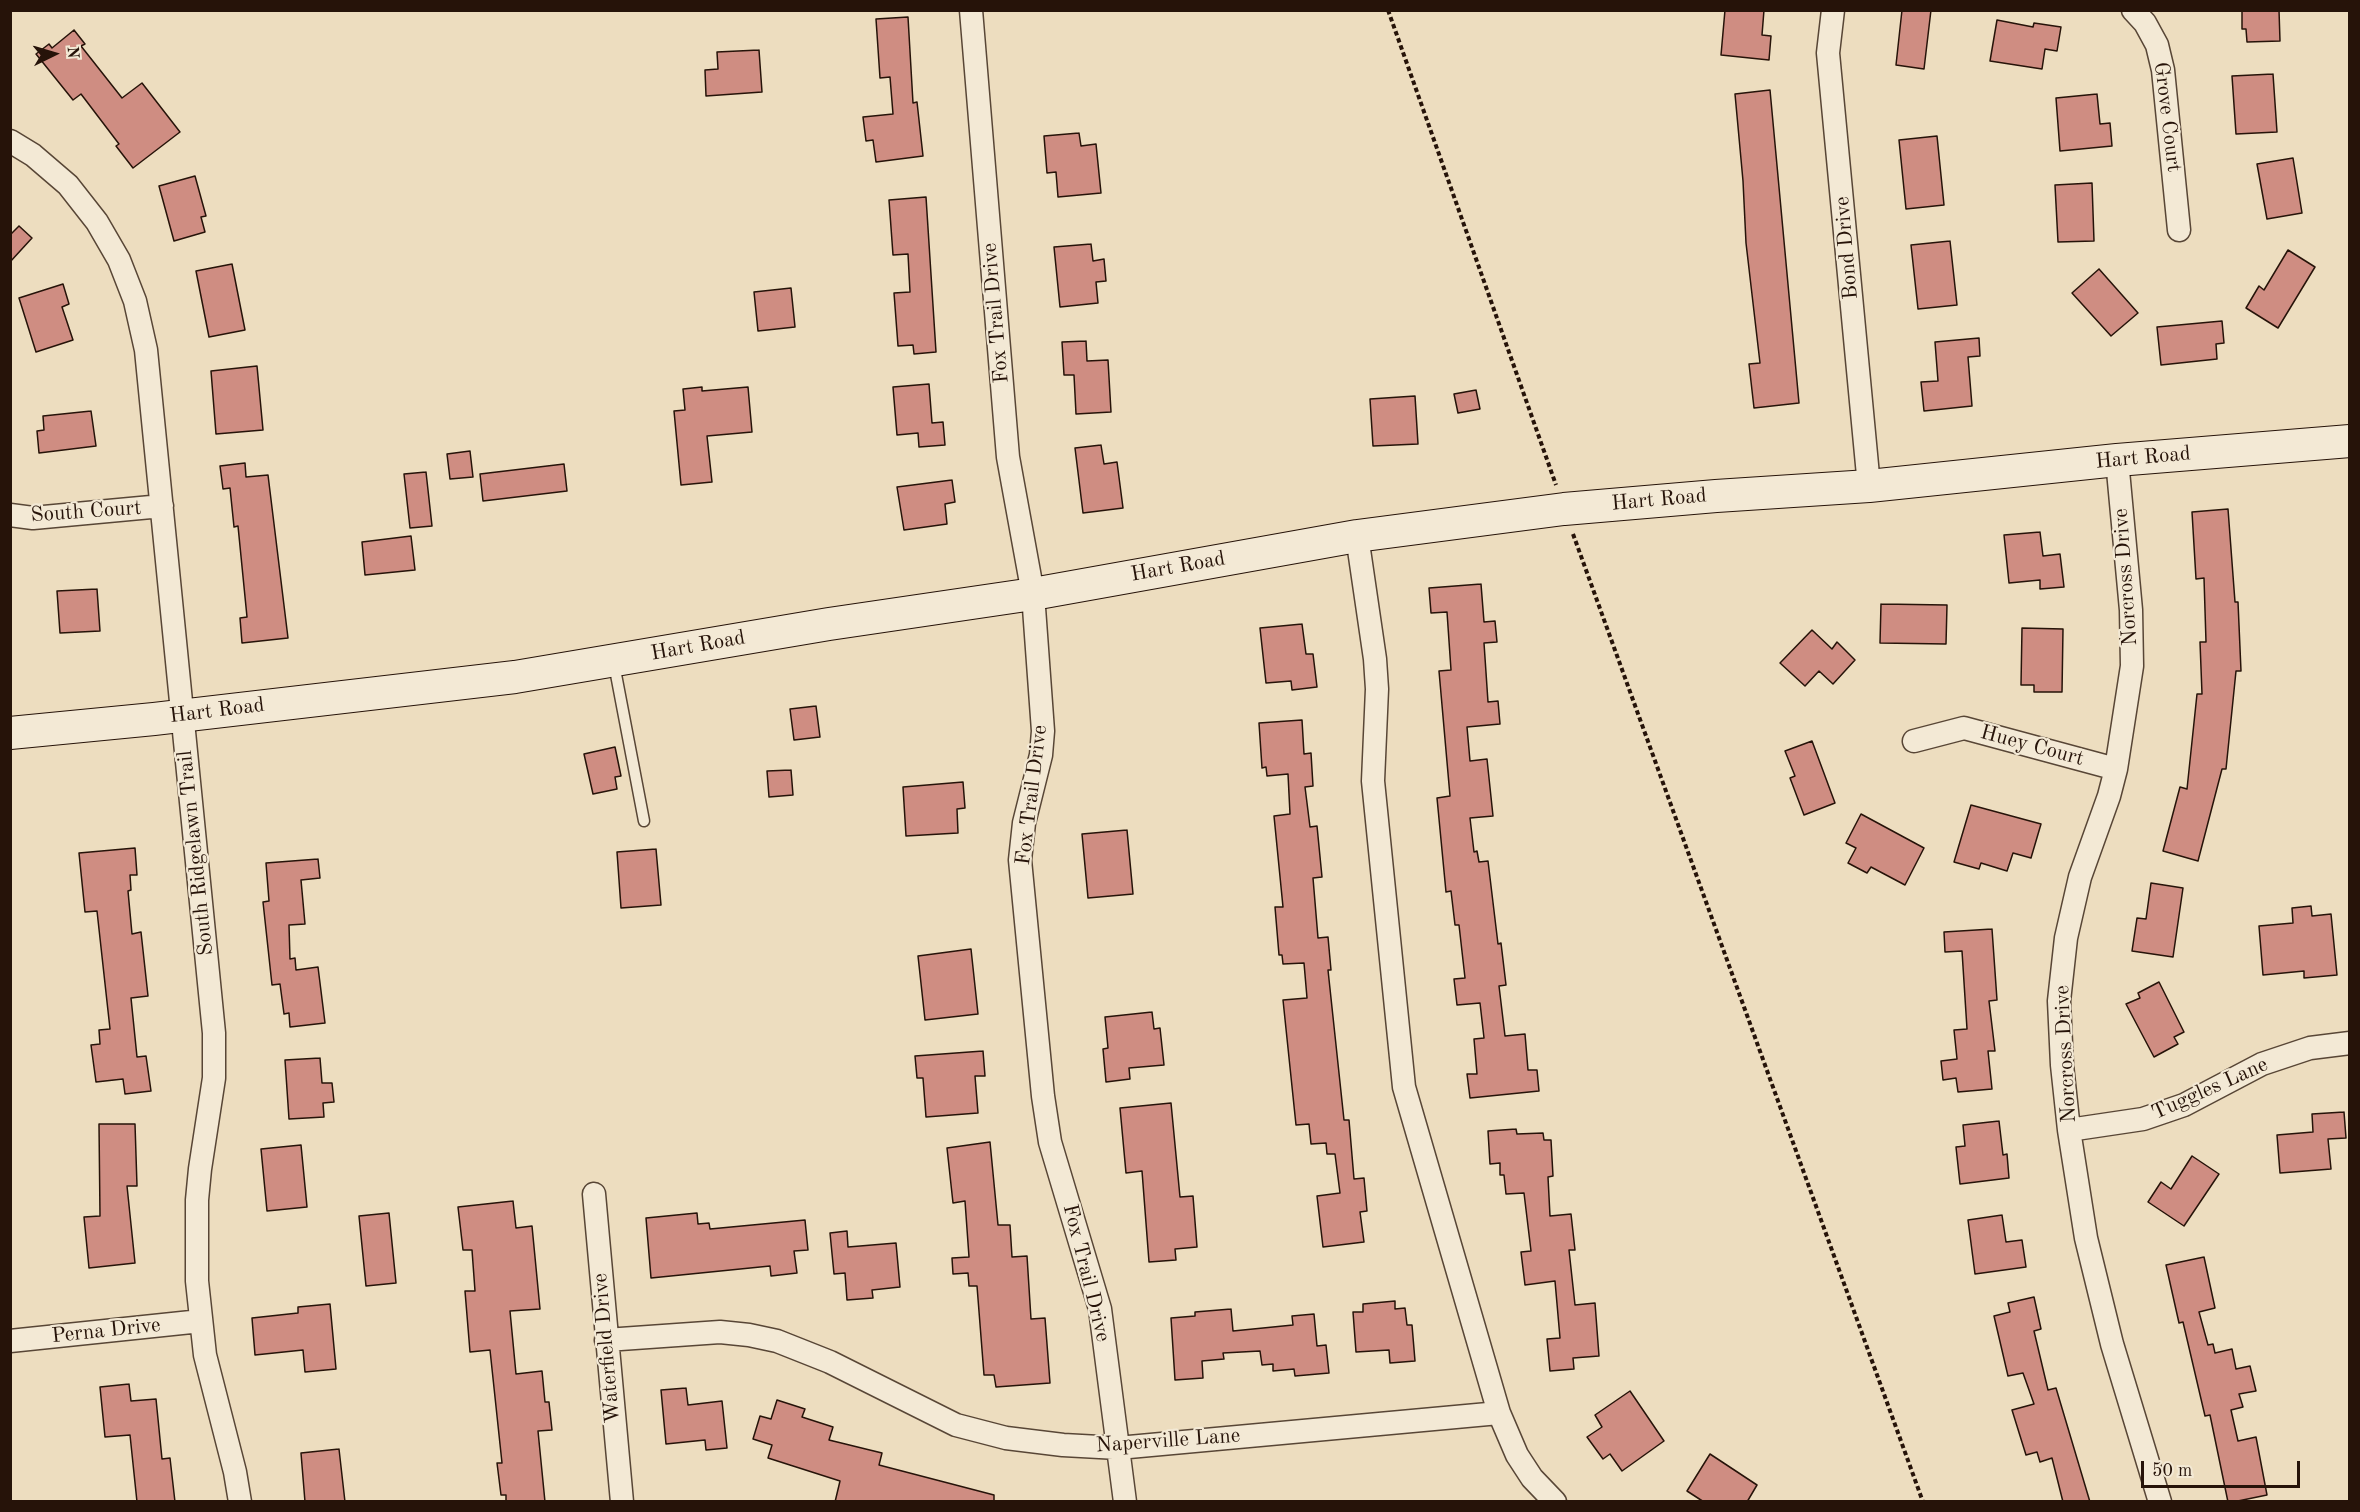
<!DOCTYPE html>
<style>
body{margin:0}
#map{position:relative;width:2360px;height:1512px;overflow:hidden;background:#edddbf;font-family:"Old Standard TT",serif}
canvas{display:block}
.frame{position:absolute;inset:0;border:12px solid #261309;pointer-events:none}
.north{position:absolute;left:24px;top:24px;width:60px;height:60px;-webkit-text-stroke:4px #f3e9d5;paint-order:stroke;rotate:85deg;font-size:16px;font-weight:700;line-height:24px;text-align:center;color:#261309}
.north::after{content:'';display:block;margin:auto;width:21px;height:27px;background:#261309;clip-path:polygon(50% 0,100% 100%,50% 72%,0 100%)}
.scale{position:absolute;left:2141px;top:1461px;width:159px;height:27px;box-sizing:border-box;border:3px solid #261309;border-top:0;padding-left:8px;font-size:18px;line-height:21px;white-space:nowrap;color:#261309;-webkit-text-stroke:4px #f3e9d5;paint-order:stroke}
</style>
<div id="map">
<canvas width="2360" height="1512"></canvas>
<div class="frame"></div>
<div class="north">N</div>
<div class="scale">50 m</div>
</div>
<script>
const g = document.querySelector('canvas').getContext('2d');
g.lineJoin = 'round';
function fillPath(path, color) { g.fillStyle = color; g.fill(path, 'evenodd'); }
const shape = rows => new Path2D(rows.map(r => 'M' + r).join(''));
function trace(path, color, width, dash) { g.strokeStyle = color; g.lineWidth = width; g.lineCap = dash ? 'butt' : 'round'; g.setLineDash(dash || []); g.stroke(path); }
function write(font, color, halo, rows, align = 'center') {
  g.font = font + ' "Old Standard TT",serif'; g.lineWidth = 4.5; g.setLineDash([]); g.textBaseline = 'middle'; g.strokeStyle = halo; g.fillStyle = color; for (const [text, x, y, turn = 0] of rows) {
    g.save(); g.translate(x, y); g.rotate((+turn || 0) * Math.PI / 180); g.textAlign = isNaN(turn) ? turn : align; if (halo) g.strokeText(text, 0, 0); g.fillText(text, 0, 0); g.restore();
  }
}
const building = shape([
 [1725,10,1764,10,1762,35,1771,36,1769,60,1721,55,1725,10],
 [1902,10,1931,10,1924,69,1896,65,1902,10],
 [2242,10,2279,10,2280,41,2247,42,2246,29,2242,29,2242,10],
 [908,17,913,103,917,102,923,156,876,162,873,140,866,141,863,117,893,114,890,77,880,78,876,19,908,17],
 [1997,20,2033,27,2034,23,2061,27,2057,51,2045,49,2042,69,1990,61,1997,20],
 [74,30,85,44,81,46,122,98,142,83,180,132,133,168,116,146,119,144,81,94,73,100,36,54,49,44,52,48,74,30],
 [759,50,762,92,706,96,705,70,718,69,717,52,759,50],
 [2273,74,2277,132,2236,134,2232,76,2273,74],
 [1770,90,1799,403,1754,408,1749,364,1760,363,1746,243,1743,181,1735,94,1770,90],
 [2097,94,2100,124,2110,123,2112,146,2060,151,2056,98,2097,94],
 [1079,133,1081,146,1096,144,1101,193,1058,197,1056,172,1047,173,1044,136,1079,133],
 [1937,136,1944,205,1906,209,1899,140,1937,136],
 [2293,158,2302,213,2267,219,2257,164,2293,158],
 [195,176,206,216,201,217,205,232,174,241,159,186,195,176],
 [2092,183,2094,241,2058,242,2055,185,2092,183],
 [926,197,936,352,914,354,913,345,898,346,894,293,910,292,908,254,893,255,889,200,926,197],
 [19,226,32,238,10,262,10,235,19,226],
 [1950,241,1957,305,1918,309,1911,245,1950,241],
 [1091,244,1093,261,1104,259,1106,281,1096,282,1098,303,1060,307,1054,247,1091,244],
 [2288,250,2315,267,2278,328,2246,308,2259,286,2264,290,2288,250],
 [232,264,245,330,209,337,196,271,232,264],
 [2099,269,2138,313,2111,336,2072,293,2099,269],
 [63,284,69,304,62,307,73,340,36,352,19,298,63,284],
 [791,288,795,327,758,331,754,292,791,288],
 [2222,321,2224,343,2216,344,2217,359,2161,365,2157,327,2222,321],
 [1979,338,1980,356,1968,357,1972,406,1924,411,1921,382,1938,381,1935,342,1979,338],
 [1086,341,1087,361,1108,360,1111,412,1076,414,1074,375,1064,375,1062,342,1086,341],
 [257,366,263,430,216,434,211,371,257,366],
 [929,384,932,423,943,422,945,445,919,447,918,433,897,435,893,387,929,384],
 [702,387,702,391,748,387,752,432,707,436,712,482,681,485,674,411,685,410,683,389,702,387],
 [1476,390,1480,409,1458,413,1454,394,1476,390],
 [1415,396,1418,444,1373,446,1370,399,1415,396],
 [91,411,96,446,39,453,37,431,44,430,43,416,91,411],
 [1101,445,1104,464,1117,462,1123,508,1083,513,1075,448,1101,445],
 [470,451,473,477,450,479,447,454,470,451],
 [245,463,246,477,268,475,288,638,242,643,240,618,247,617,238,526,234,527,230,488,223,489,220,466,245,463],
 [564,464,567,491,483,501,480,474,564,464],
 [426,472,432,526,410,528,404,474,426,472],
 [952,480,955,502,945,504,947,524,904,530,897,487,952,480],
 [2228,509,2235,602,2238,602,2241,671,2236,671,2226,769,2222,769,2198,861,2163,851,2180,787,2187,789,2197,694,2202,694,2200,642,2206,642,2204,578,2196,579,2192,512,2228,509],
 [2040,532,2043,556,2060,554,2064,587,2040,589,2040,580,2009,583,2004,535,2040,532],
 [411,536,415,570,365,575,362,542,411,536],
 [1481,584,1484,622,1495,621,1497,642,1484,643,1488,702,1498,701,1500,724,1467,727,1470,761,1487,759,1493,816,1470,818,1474,852,1477,851,1479,862,1488,861,1498,944,1501,943,1506,985,1499,986,1505,1036,1525,1034,1528,1070,1537,1070,1539,1091,1470,1098,1467,1074,1477,1074,1474,1039,1484,1038,1480,1003,1457,1005,1454,979,1465,978,1459,925,1455,925,1451,891,1446,892,1437,798,1450,796,1439,671,1451,670,1447,612,1431,613,1429,588,1481,584],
 [97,589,100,631,60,633,57,591,97,589],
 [1881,604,1947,605,1946,644,1880,643,1881,604],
 [1302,624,1306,654,1313,654,1317,687,1292,690,1291,681,1266,683,1260,628,1302,624],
 [2022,628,2063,629,2062,692,2034,692,2034,685,2021,685,2022,628],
 [1812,630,1832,649,1837,642,1855,660,1833,684,1819,671,1805,686,1780,663,1812,630],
 [816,706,820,737,794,740,790,709,816,706],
 [1302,720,1304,754,1311,753,1313,786,1305,787,1310,827,1317,826,1322,877,1313,878,1318,938,1328,937,1331,970,1328,970,1344,1120,1349,1120,1354,1179,1364,1178,1367,1211,1360,1212,1364,1242,1323,1247,1317,1196,1340,1193,1335,1154,1327,1154,1326,1143,1311,1144,1309,1124,1296,1125,1283,1000,1307,998,1304,963,1283,964,1282,955,1279,955,1275,907,1283,907,1274,816,1290,814,1288,774,1267,776,1266,767,1262,768,1259,723,1302,720],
 [1812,741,1835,803,1804,815,1790,778,1795,776,1785,751,1812,741],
 [615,747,621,776,615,777,617,789,593,794,584,754,615,747],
 [791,770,793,795,769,797,767,771,791,770],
 [963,782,965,808,957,809,958,833,906,836,903,787,963,782],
 [1971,805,2041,824,2031,858,2013,853,2007,871,1981,863,1979,869,1954,862,1971,805],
 [1861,814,1924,848,1905,885,1871,867,1867,873,1848,863,1856,848,1846,843,1861,814],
 [1127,830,1133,894,1088,898,1082,834,1127,830],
 [135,848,137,875,130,875,131,890,128,891,132,934,141,932,148,996,131,998,137,1057,146,1056,151,1091,125,1094,123,1079,96,1082,91,1045,100,1044,99,1030,110,1029,97,911,85,912,79,853,135,848],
 [656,849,661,905,621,908,617,852,656,849],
 [318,859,320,878,301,880,305,924,289,925,290,959,295,958,296,970,318,967,325,1023,290,1027,289,1013,284,1014,280,984,272,985,263,902,269,901,266,863,318,859],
 [2151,883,2183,888,2173,957,2132,951,2137,918,2146,919,2151,883],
 [2311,906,2312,916,2331,914,2337,975,2304,978,2304,971,2263,975,2259,926,2293,923,2292,908,2311,906],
 [1992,929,1997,1000,1989,1001,1995,1051,1988,1051,1992,1089,1958,1092,1956,1078,1943,1080,1941,1061,1957,1059,1954,1030,1967,1029,1962,951,1945,952,1944,932,1992,929],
 [971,949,978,1014,925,1020,918,956,971,949],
 [2159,982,2184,1032,2174,1037,2178,1044,2154,1057,2126,1004,2140,998,2138,993,2159,982],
 [1152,1012,1154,1029,1160,1028,1164,1065,1129,1068,1130,1079,1106,1082,1103,1049,1108,1048,1105,1017,1152,1012],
 [983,1051,985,1076,975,1076,978,1113,926,1117,923,1078,917,1078,915,1056,983,1051],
 [320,1058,322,1083,332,1083,334,1102,323,1103,324,1117,289,1119,285,1060,320,1058],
 [1171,1103,1180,1197,1193,1196,1197,1247,1175,1249,1176,1260,1149,1262,1142,1171,1126,1173,1120,1108,1171,1103],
 [2344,1112,2346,1138,2328,1139,2331,1169,2280,1173,2277,1135,2313,1132,2312,1114,2344,1112],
 [1999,1121,2003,1155,2007,1154,2009,1178,1960,1184,1956,1147,1965,1146,1963,1125,1999,1121],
 [99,1124,135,1124,137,1186,127,1186,135,1263,89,1268,84,1217,100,1216,99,1124],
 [1516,1129,1517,1134,1543,1133,1544,1140,1551,1140,1553,1176,1548,1177,1550,1216,1571,1214,1575,1250,1569,1250,1575,1305,1595,1303,1599,1356,1573,1358,1574,1369,1550,1371,1547,1339,1560,1338,1555,1281,1525,1285,1521,1252,1531,1251,1524,1193,1506,1194,1504,1175,1500,1175,1500,1163,1490,1164,1488,1131,1516,1129],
 [990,1142,998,1225,1010,1225,1012,1257,1027,1256,1031,1319,1045,1318,1050,1383,996,1387,994,1375,984,1375,977,1286,969,1286,968,1273,953,1274,952,1258,969,1257,965,1201,953,1203,947,1148,990,1142],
 [301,1145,307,1207,267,1211,261,1149,301,1145],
 [2192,1156,2219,1174,2184,1226,2148,1202,2161,1182,2171,1189,2192,1156],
 [513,1201,516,1228,532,1226,540,1309,510,1311,516,1374,542,1371,545,1402,549,1402,552,1430,538,1431,545,1502,506,1502,506,1495,501,1495,497,1463,502,1463,490,1350,470,1352,465,1291,475,1291,472,1250,463,1250,458,1207,513,1201],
 [389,1213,396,1283,366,1286,359,1216,389,1213],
 [697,1213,698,1224,709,1223,710,1229,805,1220,808,1250,794,1251,797,1273,771,1276,770,1266,651,1278,646,1218,697,1213],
 [2002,1215,2006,1242,2022,1240,2026,1267,1975,1274,1968,1220,2002,1215],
 [847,1231,848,1247,896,1243,900,1287,872,1290,873,1298,847,1300,845,1273,834,1274,830,1233,847,1231],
 [2204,1257,2215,1308,2199,1312,2208,1345,2213,1344,2215,1353,2232,1349,2236,1369,2250,1366,2256,1391,2239,1394,2243,1407,2231,1410,2238,1441,2256,1437,2267,1495,2233,1502,2228,1502,2210,1415,2205,1416,2183,1322,2179,1323,2166,1265,2204,1257],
 [2034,1297,2041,1329,2034,1331,2048,1390,2056,1388,2090,1502,2063,1502,2052,1458,2040,1462,2037,1452,2026,1455,2012,1410,2034,1404,2023,1373,2008,1376,1994,1316,2010,1312,2008,1303,2034,1297],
 [1395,1301,1395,1309,1405,1308,1407,1325,1412,1325,1415,1361,1390,1363,1389,1350,1356,1352,1353,1312,1363,1312,1363,1304,1395,1301],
 [330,1304,336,1369,305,1372,303,1350,255,1355,252,1318,298,1313,298,1307,330,1304],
 [1231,1309,1233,1331,1293,1325,1292,1316,1314,1314,1317,1346,1326,1345,1329,1373,1295,1376,1294,1369,1273,1371,1273,1364,1262,1365,1260,1351,1223,1353,1224,1359,1202,1361,1203,1378,1175,1380,1171,1318,1195,1316,1195,1312,1231,1309],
 [129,1384,131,1401,156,1399,162,1459,170,1458,175,1502,137,1502,130,1435,105,1437,100,1387,129,1384],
 [686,1388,688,1405,722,1401,727,1448,706,1450,705,1440,666,1444,661,1390,686,1388],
 [1630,1391,1664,1441,1622,1471,1610,1454,1603,1459,1587,1437,1602,1427,1595,1415,1630,1391],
 [777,1400,805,1409,802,1417,833,1427,829,1440,882,1453,879,1465,994,1495,994,1502,835,1502,840,1481,768,1458,772,1445,753,1439,760,1416,771,1419,777,1400],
 [339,1449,345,1502,305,1502,301,1453,339,1449],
 [1710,1454,1757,1485,1747,1502,1704,1502,1687,1491,1710,1454]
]);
const path = shape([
 [1388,10,1556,485],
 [1573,534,1923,1502]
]);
const lane = shape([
 [614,664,644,821]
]);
const street = shape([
 [971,10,1008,457,1033,594,1043,731,1041,755,1024,823,1020,860,1043,1096,1050,1142,1100,1309,1125,1502],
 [1833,10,1828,53,1869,486],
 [2133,10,2145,23,2157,45,2163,70,2179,230],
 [10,141,33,155,68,185,97,222,119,260,135,301,146,350,214,1033,214,1078,200,1169,197,1200,197,1281,205,1355,235,1472,240,1502],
 [2117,460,2131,610,2132,666,2116,769,2109,796,2080,877,2066,938,2059,1001,2062,1065,2069,1130,2086,1238,2112,1344,2160,1502],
 [10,515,33,518,162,506],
 [1357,536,1375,659,1377,689,1373,781,1404,1087,1499,1413,1517,1455,1532,1478,1555,1502],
 [1914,741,1964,728,2116,769],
 [2069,1130,2143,1119,2184,1105,2262,1064,2310,1048,2350,1043],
 [594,1194,622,1502],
 [606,1340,720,1332,749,1335,777,1341,830,1362,956,1425,1006,1438,1063,1445,1118,1448,1499,1413],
 [10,1341,201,1321]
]);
const secondary = shape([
 [10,733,154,719,515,677,829,624,1033,594,1357,536,1564,509,1716,496,1869,486,2117,460,2350,441]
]);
const streetNames = [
 ["Grove Court",2167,117,83],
 ["Bond Drive",1847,248,-95],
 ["Fox Trail Drive",996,313,-95],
 ["Hart Road",2143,458,-5],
 ["Hart Road",1659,500,-5],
 ["South Court",86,512,-4],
 ["Hart Road",1178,567,-10],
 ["Norcross Drive",2126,577,-94],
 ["Hart Road",698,646,-10],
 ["Hart Road",217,711,-7],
 ["Huey Court",2032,746,15],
 ["Fox Trail Drive",1032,795,-83],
 ["South Ridgelawn Trail",196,853,-96],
 ["Norcross Drive",2066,1054,-93],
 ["Tuggles Lane",2210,1089,-24],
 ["Fox Trail Drive",1086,1273,76],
 ["Perna Drive",106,1331,-6],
 ["Waterfield Drive",607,1348,-95],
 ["Naperville Lane",1168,1441,-4]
];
fillPath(building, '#cf8d82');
trace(building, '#261309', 1.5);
trace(lane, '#584636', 13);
trace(street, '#584636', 25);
trace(secondary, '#261309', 34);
trace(path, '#261309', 4, [4.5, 3]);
trace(lane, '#f3e9d5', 10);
trace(street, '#f3e9d5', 22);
trace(secondary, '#f3e9d5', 32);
write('21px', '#261309', '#f3e9d5', streetNames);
</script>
